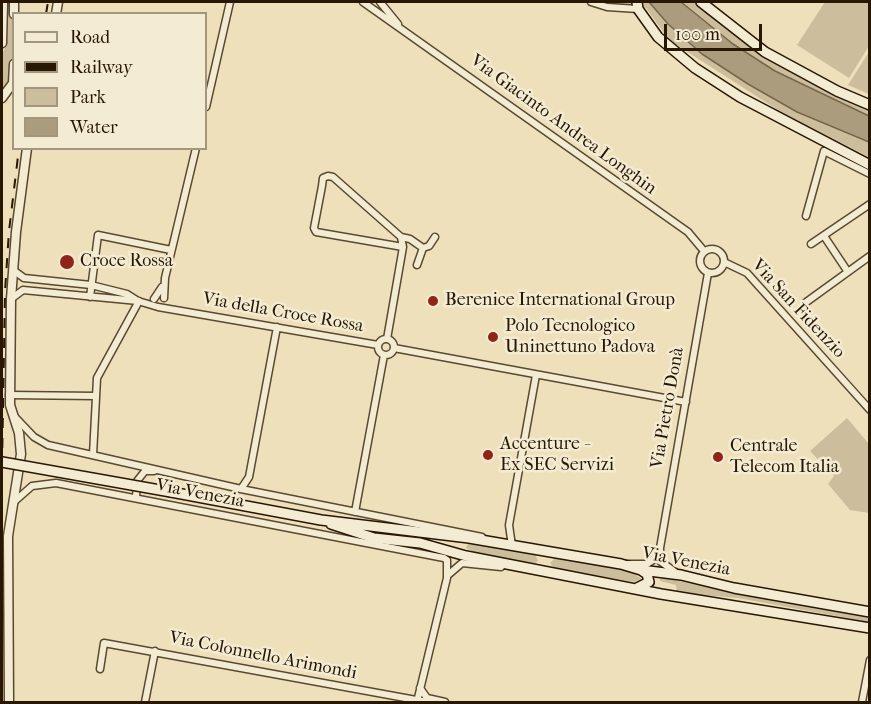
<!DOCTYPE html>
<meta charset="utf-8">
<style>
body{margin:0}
#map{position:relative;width:871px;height:704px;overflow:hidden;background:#eee0bb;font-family:"IM FELL French Canon",serif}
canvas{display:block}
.frame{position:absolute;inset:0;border:3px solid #271703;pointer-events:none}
.legend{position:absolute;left:12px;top:12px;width:195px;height:138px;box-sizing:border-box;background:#f4ebd3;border:2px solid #a29680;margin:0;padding:8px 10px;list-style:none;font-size:18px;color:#271703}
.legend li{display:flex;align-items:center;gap:12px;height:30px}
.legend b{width:30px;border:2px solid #a29680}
.scale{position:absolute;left:664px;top:24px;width:98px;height:27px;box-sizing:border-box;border:3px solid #271703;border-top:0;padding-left:8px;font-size:18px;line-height:21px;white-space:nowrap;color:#271703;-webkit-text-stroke:4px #f4ebd3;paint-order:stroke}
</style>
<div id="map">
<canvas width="871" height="704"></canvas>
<div class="frame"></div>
<ul class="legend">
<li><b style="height:8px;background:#f4ebd3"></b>Road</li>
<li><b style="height:8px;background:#271703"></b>Railway</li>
<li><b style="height:16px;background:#ccbe9c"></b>Park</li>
<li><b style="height:16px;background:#aa9c7c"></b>Water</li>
</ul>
<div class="scale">100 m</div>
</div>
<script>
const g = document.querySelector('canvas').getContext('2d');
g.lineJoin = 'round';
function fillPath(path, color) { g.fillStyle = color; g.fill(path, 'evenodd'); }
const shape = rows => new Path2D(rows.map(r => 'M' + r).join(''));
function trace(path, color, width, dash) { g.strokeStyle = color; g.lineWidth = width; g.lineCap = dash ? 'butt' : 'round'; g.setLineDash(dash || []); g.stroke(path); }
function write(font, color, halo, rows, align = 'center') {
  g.font = font + ' "IM FELL French Canon",serif'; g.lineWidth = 5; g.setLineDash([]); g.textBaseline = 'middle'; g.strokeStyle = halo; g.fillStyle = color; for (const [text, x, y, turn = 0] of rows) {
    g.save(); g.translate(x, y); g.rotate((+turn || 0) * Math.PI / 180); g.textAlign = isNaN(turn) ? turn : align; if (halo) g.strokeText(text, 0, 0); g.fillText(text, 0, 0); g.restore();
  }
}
const green = shape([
 [8,2,12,2,12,76,2,94,2,54,7,44],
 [596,2,649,2,668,24,702,54,748,84,839,130,869,142,869,157,781,112,669,40,646,8],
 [681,2,696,2,748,42,869,106,869,116,775,71,733,44],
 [825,2,869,2,869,46,849,78,797,45],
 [869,52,869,94,848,85],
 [847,418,869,444,869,513,850,510,828,484,834,476,810,451],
 [468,543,535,554,538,561,533,565,481,555,466,548],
 [556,557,631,572,642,579,634,582,554,568,550,563],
 [661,577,745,596,869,618,869,622,738,598,677,593,676,585,660,581]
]);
const water = shape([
 [649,2,681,2,733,44,775,71,869,116,869,142,797,112,748,84,702,54,668,24,649,2]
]);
const minor = shape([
 [363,2,688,232,704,251],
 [380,2,398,24],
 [591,2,607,7,638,9],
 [206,107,230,2],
 [328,176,333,177,401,237,403,247,316,232,314,228,322,186,323,178,328,176],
 [806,216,824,151,870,174],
 [824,236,848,272],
 [401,237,410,239,423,248,429,246,435,237],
 [811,244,870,204],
 '700 261a12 12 0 1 1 24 0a12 12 0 1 1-24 0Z',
 [724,262,747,273,870,410],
 [417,265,423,248],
 [13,270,24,278,91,285,127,294,138,301],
 [90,297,98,235,171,250],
 [164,298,165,278,196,148],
 [11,299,23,290,138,301,158,307,378,345],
 [154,299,162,287],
 [805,303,870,256],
 '378 347a8 8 0 1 1 16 0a8 8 0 1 1-16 0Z',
 [387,339,403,247],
 [394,348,686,402],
 [9,395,96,396],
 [15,417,34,437,48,445,241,489,482,537],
 [93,455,97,378,139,301],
 [241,489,249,477,277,327],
 [136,498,137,481,145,471,154,471],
 [15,501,32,486,56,483,444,558,447,560,447,578,417,702],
 [355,512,384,355],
 [512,546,509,525,536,375],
 [625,564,647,564,653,560,658,551],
 [675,572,660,561,660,548,708,273],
 [448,575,462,563,501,567],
 [100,669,104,643,427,702],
 [420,688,427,698,445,702],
 [145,702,155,651],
 [862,702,870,660]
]);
const tertiary = shape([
 [14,14,14,2],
 [56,14,58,2],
 [2,43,3,2],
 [2,98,13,83,14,64],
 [9,702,8,536,21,454,19,433,10,405,11,299,16,232,27,148]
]);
const secondary = shape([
 [637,2,638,9,658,37,695,68,740,97,870,165],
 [701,2,765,52,837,91,870,105],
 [171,492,321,520,469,538,621,564,641,570,681,575,734,588,870,612],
 [331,524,374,538,420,543,466,556,661,594,870,628],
 [637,588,649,582,647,574,641,570]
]);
const rail = shape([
 [46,14,48,2],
 [2,468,5,291,9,231,19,148]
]);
const secondaryBridge = shape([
 [2,462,171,492]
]);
const markers = [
 [67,262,8,"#8f2418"],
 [433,301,6,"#8f2418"],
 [493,337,6,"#8f2418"],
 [488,455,6,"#8f2418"],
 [718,457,6,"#8f2418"]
];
const streetNames = [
 ["Via Giacinto Andrea Longhin",563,125,36],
 ["Via San Fidenzio",798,309,47],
 ["Via della Croce Rossa",283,313,10],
 ["Via Pietro Donà",668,408,-80],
 ["Via Venezia",200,494,11],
 ["Via Venezia",686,562,11],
 ["Via Colonnello Arimondi",263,656,11]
];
const poiNames = [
 ["Croce Rossa",80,262],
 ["Berenice International Group",445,301],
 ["Polo Tecnologico",505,327],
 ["Uninettuno Padova",505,348],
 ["Accenture -",500,445],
 ["Ex SEC Servizi",500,466],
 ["Centrale",730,447],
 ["Telecom Italia",730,468]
];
fillPath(green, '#ccbe9c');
fillPath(water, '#aa9c7c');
trace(water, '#76674c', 1.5);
trace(minor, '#594931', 9);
trace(tertiary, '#594931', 11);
trace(secondary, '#271703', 12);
trace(minor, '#f4ebd3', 6);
trace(tertiary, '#f4ebd3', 8);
trace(secondary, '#f4ebd3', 9);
trace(rail, '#271703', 2, [10, 10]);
trace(secondaryBridge, '#271703', 12, []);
trace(secondaryBridge, '#f4ebd3', 9);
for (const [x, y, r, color] of markers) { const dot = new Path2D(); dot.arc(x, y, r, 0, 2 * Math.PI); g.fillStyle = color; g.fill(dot); trace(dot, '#f4ebd3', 2); }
write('18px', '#271703', '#f4ebd3', streetNames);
write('18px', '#271703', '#f4ebd3', poiNames, 'left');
</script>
